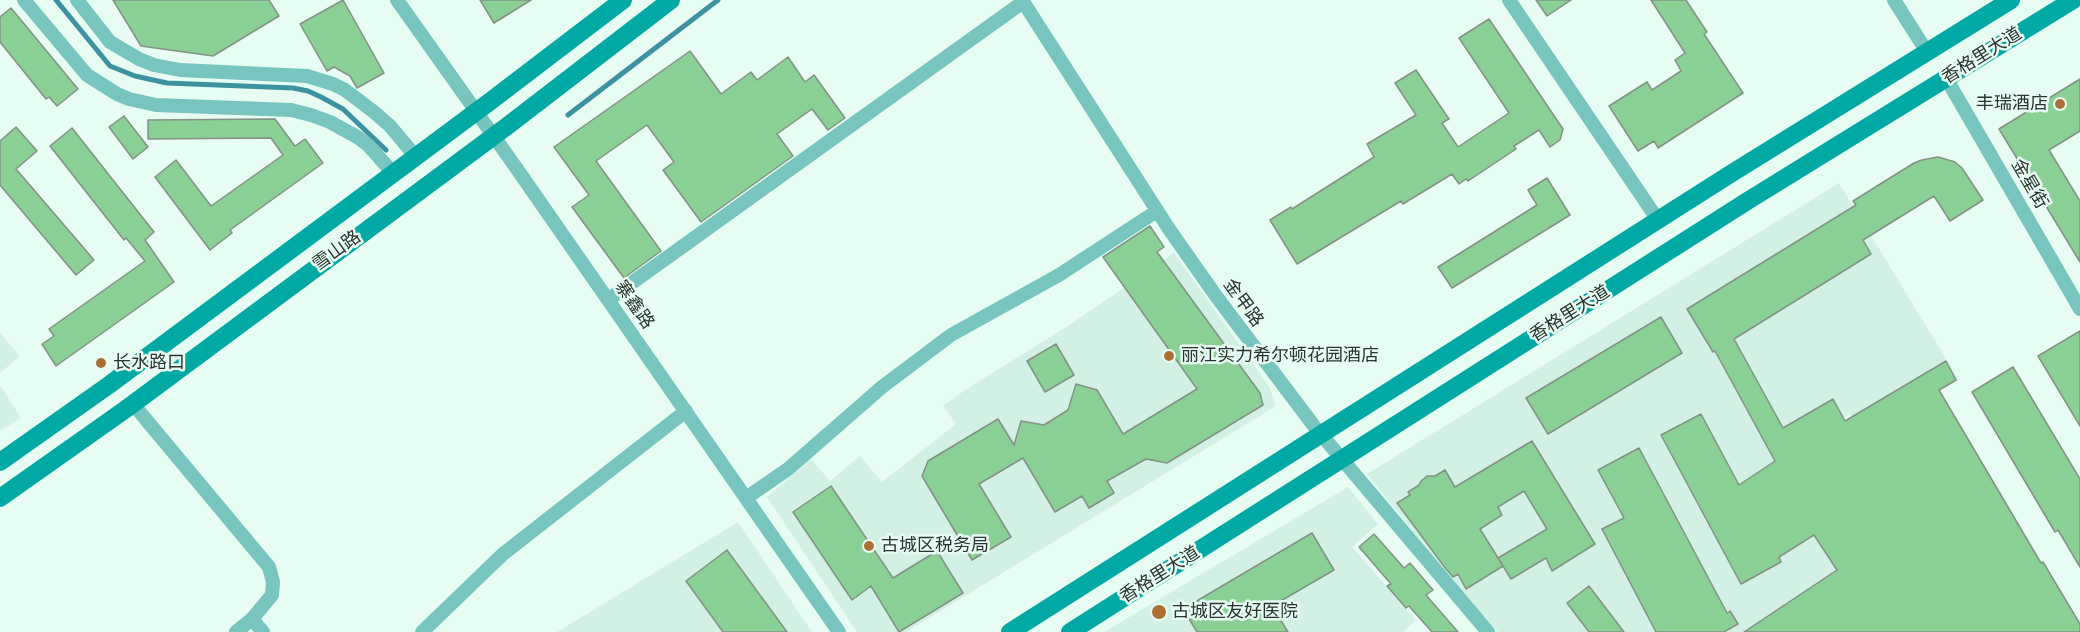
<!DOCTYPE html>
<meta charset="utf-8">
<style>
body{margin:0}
canvas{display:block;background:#e7fdf4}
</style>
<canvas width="2080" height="632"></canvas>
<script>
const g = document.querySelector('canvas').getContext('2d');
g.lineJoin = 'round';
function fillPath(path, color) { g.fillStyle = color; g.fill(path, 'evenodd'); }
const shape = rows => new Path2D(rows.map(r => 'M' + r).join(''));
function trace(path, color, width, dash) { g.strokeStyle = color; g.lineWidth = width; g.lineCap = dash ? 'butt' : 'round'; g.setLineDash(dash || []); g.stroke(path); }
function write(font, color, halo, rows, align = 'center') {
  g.font = font + ' Bitter,"Noto Sans SC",serif'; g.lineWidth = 5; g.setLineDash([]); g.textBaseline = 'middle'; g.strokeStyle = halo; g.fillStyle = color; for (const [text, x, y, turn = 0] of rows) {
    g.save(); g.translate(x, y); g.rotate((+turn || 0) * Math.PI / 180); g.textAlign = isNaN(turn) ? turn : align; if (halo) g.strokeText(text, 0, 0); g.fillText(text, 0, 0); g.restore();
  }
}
const built = shape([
 [1839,183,1959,380,1864,437,1850,414,1817,433,1944,632,1498,632,1454,583,1367,474],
 [1174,253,1270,388,1276,406,906,632,857,632,767,497,811,459,830,481,860,456,882,482,956,424,943,406,968,388,1071,324],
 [0,333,20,356,0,373],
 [0,385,21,418,0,431],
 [1348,487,1378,524,1352,547,1416,620,1403,632,1104,632],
 [738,522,812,632,557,632]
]);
const stream = shape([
 [56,0,110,66,135,76,167,83,293,88,308,91,321,97,343,109,386,150],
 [568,115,718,0]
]);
const building = shape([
 [113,0,269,0,279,16,213,56,141,46,113,0],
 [343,0,384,73,357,88,350,76,334,67,327,71,300,24,343,0],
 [480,0,531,0,494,23,480,0],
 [1536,0,1571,0,1547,16,1536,0],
 [1651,0,1686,0,1707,32,1704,34,1743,93,1658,148,1654,141,1638,151,1609,106,1647,82,1652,90,1681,71,1675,60,1685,53,1651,0],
 [11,8,78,89,57,106,49,97,46,99,0,42,0,17,11,8],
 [1489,19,1563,129,1560,140,1550,147,1539,130,1514,146,1516,149,1468,181,1466,179,1459,184,1452,174,1403,204,1401,201,1297,264,1270,220,1291,207,1292,209,1374,157,1367,144,1416,115,1395,83,1416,70,1449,119,1442,123,1458,147,1509,113,1459,38,1489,19],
 [690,51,721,94,751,72,757,80,788,57,805,82,814,75,845,118,828,130,812,109,777,134,793,156,701,222,663,170,674,162,647,125,596,161,661,251,624,278,572,207,589,195,554,147,690,51],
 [2080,79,2080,131,2049,150,2080,201,2080,262,1999,129,2080,79],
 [124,116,148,147,133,159,109,127,124,116],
 [275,119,295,146,305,139,323,163,230,230,232,233,210,250,155,177,176,160,211,206,283,155,271,138,148,139,148,120,275,119],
 [16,127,37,151,16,169,94,260,76,275,0,185,0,141,16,127],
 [72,128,154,232,145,240,174,282,56,366,42,344,54,336,49,329,145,261,126,238,124,240,50,146,72,128],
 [1938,157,1955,162,1962,168,1983,200,1950,221,1934,196,1863,240,1871,254,1734,339,1783,428,1833,399,1845,421,1946,361,1956,380,1939,390,2041,563,2043,562,2080,624,2080,632,1744,632,1837,570,1814,535,1779,557,1781,562,1741,584,1661,435,1701,414,1739,485,1775,461,1715,351,1713,352,1687,309,1856,205,1853,201,1914,163,1922,160,1938,157],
 [1547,178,1570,215,1452,288,1438,267,1537,205,1528,190,1547,178],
 [1150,226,1164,247,1157,252,1260,393,1263,405,1167,463,1146,459,1107,481,1114,493,1089,508,1082,496,1055,512,1023,458,979,484,1011,537,972,560,922,476,928,461,998,419,1014,445,1021,421,1044,425,1068,410,1076,384,1097,390,1123,434,1197,389,1103,257,1150,226],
 [1661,317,1682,353,1548,434,1526,398,1661,317],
 [2080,331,2080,426,2038,356,2080,331],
 [1056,344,1074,375,1045,392,1027,361,1056,344],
 [2013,367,2080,479,2080,567,2058,530,2055,532,1972,392,2013,367],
 [1532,441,1595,544,1552,571,1546,558,1511,579,1498,558,1547,529,1524,491,1498,507,1502,515,1480,529,1503,566,1466,589,1458,574,1453,577,1446,569,1397,503,1410,495,1408,492,1419,485,1421,481,1427,476,1435,476,1445,470,1455,487,1532,441],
 [1639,448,1727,613,1730,611,1738,624,1724,632,1656,632,1602,529,1624,518,1598,470,1639,448],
 [831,486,893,578,937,551,963,593,899,632,871,586,852,600,793,512,831,486],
 [1312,533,1334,570,1272,606,1288,632,1197,632,1183,609,1312,533],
 [1374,534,1404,568,1410,563,1433,590,1426,595,1458,632,1432,632,1409,606,1406,608,1387,586,1391,584,1359,547,1374,534],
 [727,550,787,632,723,632,686,581,727,550],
 [1589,586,1624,632,1589,632,1567,603,1589,586]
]);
const minor = shape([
 [24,0,87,75,117,94,129,99,156,105,291,110,311,115,330,122,359,138,369,146,393,173],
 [77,0,110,42,139,59,154,65,180,70,307,76,333,84,345,90,374,112,390,126,416,157],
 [397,0,517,169,839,632],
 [1022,0,1169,229,1216,296,1314,426,1488,632],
 [1509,0,1658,220],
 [1894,0,1927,52],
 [1946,78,2080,309],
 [608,300,1023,2],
 [133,404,269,567,273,582,272,595,252,619,236,632],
 [746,498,788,469,882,387,951,335,1059,275,1157,211],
 [252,619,263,632],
 [422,632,503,554,686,411]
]);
const secondary = shape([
 [0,462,109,385,488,103,623,0],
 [0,498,126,409,506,127,671,0],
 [1010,632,1732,173,2011,0],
 [1070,632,1749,200,2073,0]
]);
const markers = [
 [2060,104,6,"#ac6e33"],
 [1169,356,6,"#ac6e33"],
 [101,363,6,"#ac6e33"],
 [869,546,6,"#ac6e33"],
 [1159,612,8,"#ac6e33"]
];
const streetNames = [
 ["香格里大道",1982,56,-32],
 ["金星街",2029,184,60],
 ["雪山路",337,251,-36],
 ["金甲路",1243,303,54],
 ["寨鑫路",634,305,55],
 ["香格里大道",1570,314,-32],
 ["香格里大道",1160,575,-32]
];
const poiNames = [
 ["丰瑞酒店",2048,104,"right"],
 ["丽江实力希尔顿花园酒店",1181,356],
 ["长水路口",113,363],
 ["古城区税务局",881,546],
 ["古城区友好医院",1172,612]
];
fillPath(built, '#d3f0e4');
trace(stream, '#3c92a1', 5);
fillPath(building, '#8acf94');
trace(building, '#839285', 1.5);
trace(minor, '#78c4bf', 14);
trace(secondary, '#00a9a4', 18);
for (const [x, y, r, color] of markers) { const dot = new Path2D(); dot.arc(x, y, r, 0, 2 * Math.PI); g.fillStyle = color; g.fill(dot); trace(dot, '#e7fdf4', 2); }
write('18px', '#2b3330', '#e7fdf4', streetNames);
write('18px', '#2b3330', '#e7fdf4', poiNames, 'left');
</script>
